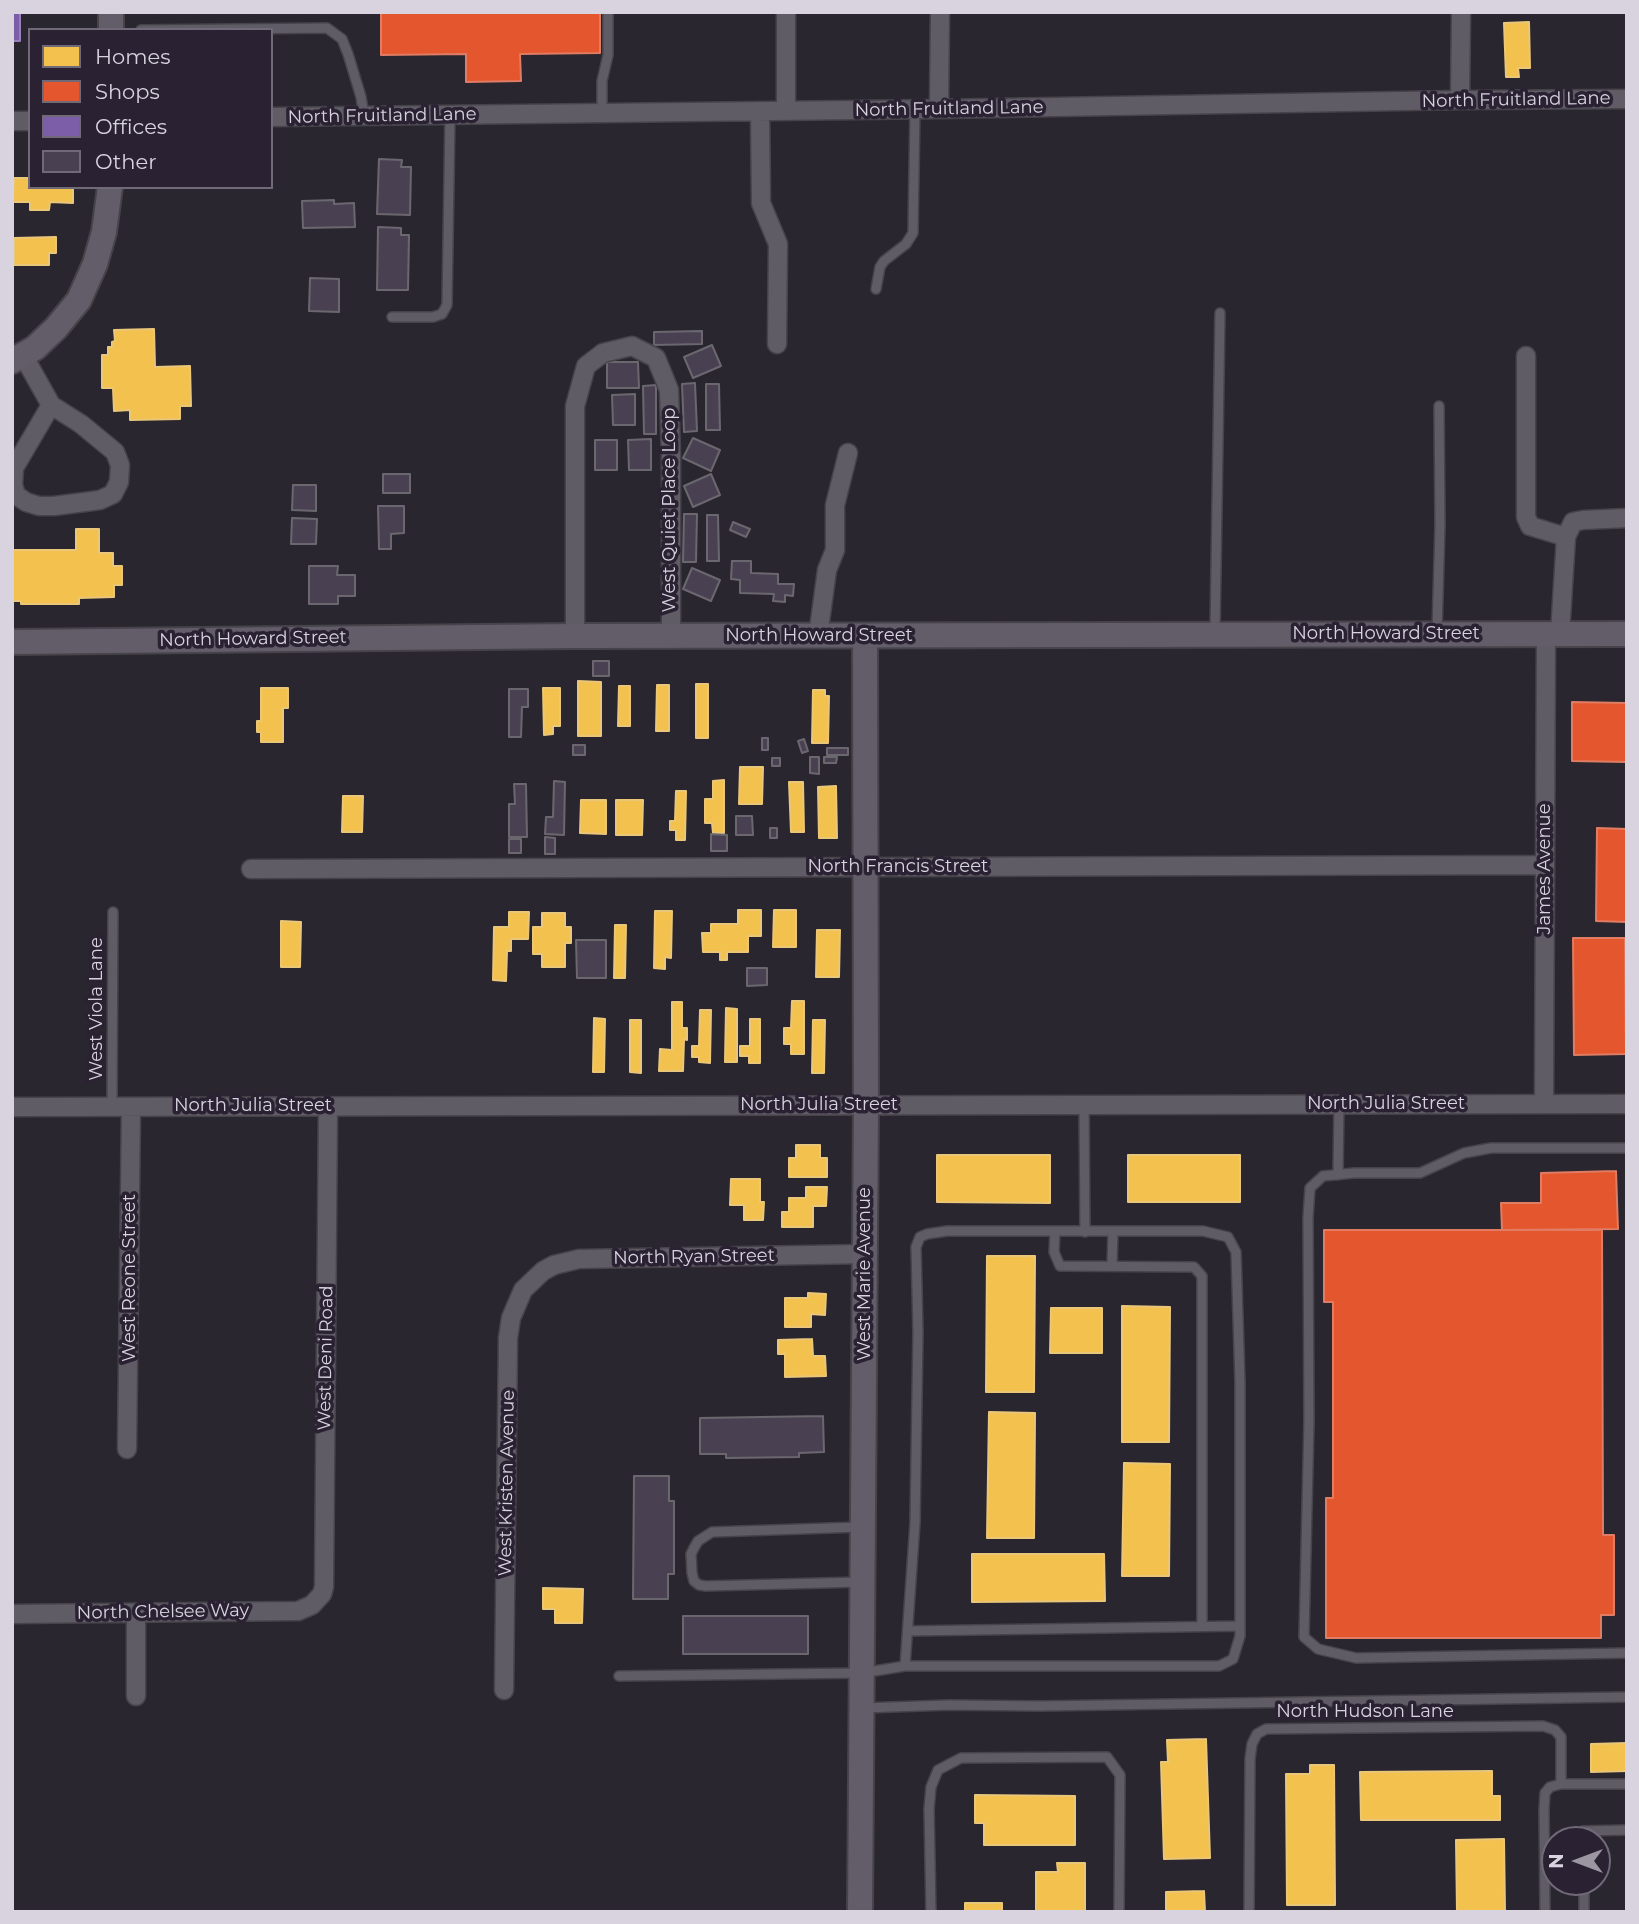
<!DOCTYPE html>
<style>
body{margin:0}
#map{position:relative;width:1639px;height:1924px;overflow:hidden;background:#2a262f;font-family:Montserrat,sans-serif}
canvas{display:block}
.frame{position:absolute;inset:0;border:14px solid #d8d3de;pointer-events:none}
.legend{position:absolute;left:28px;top:28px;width:245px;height:161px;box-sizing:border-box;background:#2a2233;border:2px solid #706977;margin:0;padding:9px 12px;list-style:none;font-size:21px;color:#d8d3de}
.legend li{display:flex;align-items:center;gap:14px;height:35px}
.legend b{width:35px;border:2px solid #706977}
.north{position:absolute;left:1541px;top:1826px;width:70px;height:70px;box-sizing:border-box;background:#2a2233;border:2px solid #706977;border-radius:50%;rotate:270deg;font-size:19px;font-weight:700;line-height:28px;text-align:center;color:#d8d3de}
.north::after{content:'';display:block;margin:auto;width:24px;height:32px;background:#9b96a1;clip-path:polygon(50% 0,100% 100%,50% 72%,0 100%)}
</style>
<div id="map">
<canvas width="1639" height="1924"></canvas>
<div class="frame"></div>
<ul class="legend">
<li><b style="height:19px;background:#f2c14e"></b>Homes</li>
<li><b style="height:19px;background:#e4572e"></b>Shops</li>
<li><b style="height:19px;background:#7b5ea7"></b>Offices</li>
<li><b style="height:19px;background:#494152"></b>Other</li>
</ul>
<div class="north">N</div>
</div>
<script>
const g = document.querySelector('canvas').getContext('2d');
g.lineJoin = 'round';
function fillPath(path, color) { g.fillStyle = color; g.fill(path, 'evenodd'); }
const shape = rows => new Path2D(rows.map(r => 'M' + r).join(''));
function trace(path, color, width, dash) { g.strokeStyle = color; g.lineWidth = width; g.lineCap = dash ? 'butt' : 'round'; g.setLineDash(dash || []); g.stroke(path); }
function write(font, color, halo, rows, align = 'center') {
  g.font = font + ' Montserrat,sans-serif'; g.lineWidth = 7; g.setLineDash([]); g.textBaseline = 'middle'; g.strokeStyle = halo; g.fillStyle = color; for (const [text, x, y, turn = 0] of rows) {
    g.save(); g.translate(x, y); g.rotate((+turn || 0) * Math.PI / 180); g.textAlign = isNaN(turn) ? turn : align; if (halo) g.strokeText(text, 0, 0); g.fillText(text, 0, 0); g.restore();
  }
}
const homes = shape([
 [1529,22,1530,68,1518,68,1519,77,1506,77,1504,23,1529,22],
 [14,178,30,178,30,187,73,187,73,203,50,202,49,210,30,210,30,202,13,202,14,178],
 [56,237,56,253,49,253,49,265,14,265,14,238,56,237],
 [154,329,155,367,190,366,191,406,180,406,180,419,130,420,130,410,114,411,113,388,102,388,102,355,108,355,108,347,112,347,112,342,115,341,114,330,154,329],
 [76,529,99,529,99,553,113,553,113,566,122,566,122,585,114,585,114,597,79,598,79,604,21,604,21,601,12,601,12,550,76,550,76,529],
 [578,681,601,682,601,736,578,736,578,681],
 [696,684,708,684,708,738,696,738,696,684],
 [657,685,669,685,669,731,656,731,657,685],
 [619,686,630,686,630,726,618,726,619,686],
 [261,688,288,688,288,708,283,708,283,742,261,742,261,732,257,732,257,721,261,721,261,688],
 [543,688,560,688,560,726,553,726,553,734,544,735,543,688],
 [813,690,825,690,825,696,829,696,828,743,812,743,813,690],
 [740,767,763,767,762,804,739,804,740,767],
 [724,780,724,833,713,833,712,823,705,823,705,799,713,799,713,781,724,780],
 [789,782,803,782,804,832,791,832,789,782],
 [836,786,837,838,819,838,818,787,836,786],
 [676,791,686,791,685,840,676,840,676,830,670,830,670,821,675,821,676,791],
 [343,796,363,796,362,832,342,832,343,796],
 [581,800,606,800,606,834,580,833,581,800],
 [616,800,643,800,642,835,616,835,616,800],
 [738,910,761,910,761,936,748,936,748,952,727,952,727,960,720,960,720,952,703,952,702,933,711,933,711,924,738,924,738,910],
 [774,910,796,910,796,947,773,947,774,910],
 [655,911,672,911,671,958,665,957,665,969,654,968,655,911],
 [509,912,529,912,528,939,511,939,511,951,507,951,506,981,493,980,494,927,509,927,509,912],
 [542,913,565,913,565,927,571,927,571,943,565,943,565,967,542,967,542,954,533,954,533,927,542,927,542,913],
 [281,921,301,922,300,967,281,967,281,921],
 [615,925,626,925,625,978,614,978,615,925],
 [817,930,840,930,839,977,816,977,817,930],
 [792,1001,804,1001,804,1054,791,1054,791,1044,784,1044,784,1028,791,1028,792,1001],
 [672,1002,682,1002,682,1028,687,1028,687,1040,684,1039,683,1071,659,1071,660,1049,672,1050,672,1002],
 [726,1008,737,1009,737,1062,725,1062,726,1008],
 [700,1010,711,1010,710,1063,699,1062,699,1057,692,1057,692,1046,699,1046,700,1010],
 [594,1018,605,1019,604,1072,593,1072,594,1018],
 [750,1019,760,1019,760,1063,749,1063,749,1056,740,1056,740,1046,750,1046,750,1019],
 [630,1020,641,1020,641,1073,630,1072,630,1020],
 [813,1020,825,1020,824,1073,812,1073,813,1020],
 [796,1145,820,1145,820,1158,827,1158,827,1177,789,1177,789,1158,796,1158,796,1145],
 [937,1155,1050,1155,1050,1203,937,1202,937,1155],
 [1128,1155,1240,1155,1240,1202,1128,1202,1128,1155],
 [731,1179,760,1179,760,1202,764,1202,763,1220,744,1220,744,1205,730,1205,731,1179],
 [806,1187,827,1187,826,1206,813,1206,813,1227,782,1227,782,1212,789,1212,789,1198,806,1198,806,1187],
 [987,1256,1035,1256,1034,1392,986,1392,987,1256],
 [808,1293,826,1294,825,1315,811,1314,811,1327,785,1327,785,1298,808,1298,808,1293],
 [1122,1306,1170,1307,1169,1442,1122,1442,1122,1306],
 [1051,1308,1102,1308,1102,1353,1050,1353,1051,1308],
 [812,1339,813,1356,825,1356,826,1376,785,1377,785,1354,778,1354,778,1340,812,1339],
 [989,1412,1035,1413,1034,1538,987,1538,989,1412],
 [1124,1463,1170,1464,1169,1576,1122,1576,1124,1463],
 [972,1554,1104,1554,1105,1601,972,1602,972,1554],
 [543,1588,583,1589,582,1623,555,1623,555,1609,543,1609,543,1588],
 [1206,1739,1210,1858,1164,1859,1161,1762,1168,1762,1167,1740,1206,1739],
 [1627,1743,1627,1771,1591,1772,1591,1744,1627,1743],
 [1310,1765,1334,1765,1335,1905,1287,1905,1286,1774,1310,1774,1310,1765],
 [1492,1771,1492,1796,1500,1796,1500,1820,1361,1820,1360,1772,1492,1771],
 [975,1795,1075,1796,1075,1845,984,1845,984,1823,975,1823,975,1795],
 [1504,1839,1505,1912,1457,1912,1456,1840,1504,1839],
 [1057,1863,1085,1863,1085,1912,1036,1912,1036,1872,1058,1872,1057,1863],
 [1204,1891,1205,1912,1166,1912,1166,1892,1204,1891],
 [965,1903,1002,1903,1002,1912,965,1912,965,1903]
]);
const shops = shape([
 [381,12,600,12,600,53,520,54,521,81,466,82,466,54,381,55,381,12],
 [1572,702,1627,703,1627,762,1572,761,1572,702],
 [1597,828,1627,829,1627,922,1596,921,1597,828],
 [1573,938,1625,938,1626,1054,1574,1055,1573,938],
 [1616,1171,1618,1229,1502,1230,1501,1203,1541,1203,1541,1173,1616,1171],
 [1324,1230,1602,1230,1603,1535,1614,1535,1614,1615,1601,1615,1601,1638,1326,1638,1326,1498,1333,1498,1333,1302,1324,1302,1324,1230]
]);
const offices = shape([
 [12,12,20,12,20,41,12,41,12,12]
]);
const building = shape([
 [379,159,402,160,401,167,411,167,410,215,377,214,379,159],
 [334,200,334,204,354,203,355,227,303,228,302,201,334,200],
 [378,227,401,228,401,235,409,235,408,290,377,290,378,227],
 [310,278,339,279,339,312,309,311,310,278],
 [702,331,702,344,654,345,654,332,702,331],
 [712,345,721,366,693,378,684,357,712,345],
 [607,362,638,362,639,388,607,388,607,362],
 [695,383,697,431,684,432,682,384,695,383],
 [706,384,719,384,720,430,706,430,706,384],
 [656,385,656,434,644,434,643,386,656,385],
 [635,394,635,425,613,425,612,395,635,394],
 [693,438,720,450,711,471,683,458,693,438],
 [651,439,651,470,629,470,628,440,651,439],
 [595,440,617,440,617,470,595,470,595,440],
 [383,474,410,474,410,493,383,493,383,474],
 [711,474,720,495,693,507,684,486,711,474],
 [293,485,316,485,316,511,292,510,293,485],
 [378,506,404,506,404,533,391,534,391,549,379,549,378,506],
 [684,514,697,514,696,562,683,562,684,514],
 [707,515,718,515,719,561,707,561,707,515],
 [292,518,317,519,316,544,291,544,292,518],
 [733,522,750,529,746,537,730,530,733,522],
 [732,561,751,561,751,573,778,574,778,584,794,584,793,596,785,595,785,602,773,601,774,594,740,593,740,580,731,579,732,561],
 [309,566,338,566,337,575,355,575,355,596,338,596,338,604,309,604,309,566],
 [692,568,720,580,711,601,683,589,692,568],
 [593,661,609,661,609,676,593,676,593,661],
 [509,689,528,689,528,707,522,707,521,737,509,737,509,689],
 [762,738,768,738,768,750,762,750,762,738],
 [804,739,808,751,802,753,798,741,804,739],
 [573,745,585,745,585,755,573,755,573,745],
 [827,748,848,748,848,755,827,755,827,748],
 [810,757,819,757,819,774,810,773,810,757],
 [824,757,837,757,836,763,824,763,824,757],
 [772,758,780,758,780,766,772,766,772,758],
 [554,781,565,782,564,835,545,834,546,817,553,817,554,781],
 [514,784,526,784,527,837,509,837,509,804,515,804,514,784],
 [736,816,752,816,753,835,736,835,736,816],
 [770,828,777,828,777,838,770,838,770,828],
 [711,834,727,835,727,851,711,851,711,834],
 [545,837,555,838,555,854,545,854,545,837],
 [509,839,521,839,521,853,509,853,509,839],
 [576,940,606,940,606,978,577,978,576,940],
 [747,968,767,968,767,985,747,986,747,968],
 [823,1416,824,1452,799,1453,799,1457,726,1458,726,1454,700,1454,700,1418,823,1416],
 [634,1476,669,1476,669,1501,674,1501,674,1574,668,1574,668,1599,633,1599,634,1476],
 [683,1616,808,1616,808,1654,683,1654,683,1616]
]);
const lane = shape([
 [141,30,327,28,342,39,348,54,361,97,364,116],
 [602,113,602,81,608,55,608,12],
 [876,289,880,267,884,261,906,244,913,233,915,110],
 [392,317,433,317,442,314,447,305,450,115],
 [1215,632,1220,313],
 [1437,632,1440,525,1439,406],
 [1084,1104,1085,1232],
 [112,1107,113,912],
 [1627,1148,1491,1148,1464,1153,1420,1173,1354,1173,1323,1176,1310,1188,1308,1218,1309,1421,1304,1637,1318,1649,1356,1658,1627,1653],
 [1338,1175,1339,1103],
 [1055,1232,1054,1252,1060,1266,1194,1267,1202,1276,1202,1626],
 [1112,1266,1113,1231],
 [860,1527,712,1532,698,1541,694,1548,691,1554,692,1573,694,1581,699,1585,706,1586,861,1582],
 [908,1631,1240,1626],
 [619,1676,862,1673,905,1666,1219,1666,1233,1659,1240,1636,1240,1383,1236,1252,1228,1237,1203,1231,947,1231,927,1234,920,1237,916,1247,918,1332,915,1523,905,1666],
 [862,1708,949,1705,1041,1706,1627,1697],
 [1583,1840,1583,1831,1627,1830],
 [1584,1882,1584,1912],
 [931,1912,929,1809,931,1787,938,1770,961,1758,1107,1757,1120,1775,1119,1912],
 [1249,1912,1250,1759,1252,1744,1257,1734,1266,1729,1543,1726,1555,1730,1561,1737,1561,1784],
 [1545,1912,1544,1809,1545,1793,1550,1787,1561,1784,1627,1784]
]);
const street = shape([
 [786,12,786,111],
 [1460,100,1461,12],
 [939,109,940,12],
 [760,111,761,203,778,244,777,344],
 [271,117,939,109,1460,100,1627,99],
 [12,121,30,121],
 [23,355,51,405,81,424,115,452,120,465,119,482,113,494,100,500,54,506,39,506,26,502,16,495,13,485,14,468,51,405],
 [1526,356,1526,517,1530,526,1566,537],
 [1560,634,1566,537,1573,522,1583,520,1627,518],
 [575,636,575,406,586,366,603,353,632,346,656,358,669,390,671,457,671,636],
 [818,636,827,570,835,550,835,505,848,453],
 [251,869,1545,865],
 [1544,1104,1546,634],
 [12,1107,1627,1104],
 [127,1449,131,1107],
 [136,1613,136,1696],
 [12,1614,298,1611,312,1605,322,1594,324,1587,328,1106],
 [504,1690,508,1338,511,1318,523,1290,543,1271,554,1265,579,1259,865,1254]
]);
const secondary = shape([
 [111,12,111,30],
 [12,361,35,348,56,328,79,300,95,264,104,232,110,187],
 [12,642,575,636,1627,634],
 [860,1912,866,1105,865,636]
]);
const streetNames = [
 ["North Fruitland Lane",1516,100,-1],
 ["North Fruitland Lane",949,109,-1],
 ["North Fruitland Lane",382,116,-1],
 ["West Quiet Place Loop",670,510,-90],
 ["North Howard Street",1386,634],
 ["North Howard Street",819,636],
 ["North Howard Street",253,639,-1],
 ["North Francis Street",898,867],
 ["James Avenue",1545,869,-90],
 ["West Viola Lane",97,1009,-90],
 ["North Julia Street",1386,1104],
 ["North Julia Street",819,1105],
 ["North Julia Street",253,1106],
 ["North Ryan Street",694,1257,-1],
 ["West Marie Avenue",865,1274,-90],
 ["West Reone Street",130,1278,-90],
 ["West Deni Road",326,1358,-89],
 ["West Kristen Avenue",507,1483,-89],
 ["North Chelsee Way",163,1612,-1],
 ["North Hudson Lane",1365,1712]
];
fillPath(homes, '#f2c14e');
trace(homes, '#eac679', 2);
fillPath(shops, '#e4572e');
trace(shops, '#e07c63', 2);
fillPath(offices, '#7b5ea7');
trace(offices, '#9781b8', 2);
fillPath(building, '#494152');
trace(building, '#6b676f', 2);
trace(lane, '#46434a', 12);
trace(street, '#46434a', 21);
trace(secondary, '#46434a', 28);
trace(lane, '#605c66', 9);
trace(street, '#605c66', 18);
trace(secondary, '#635d6a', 24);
write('18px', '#d8d3de', '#2a2233', streetNames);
</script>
